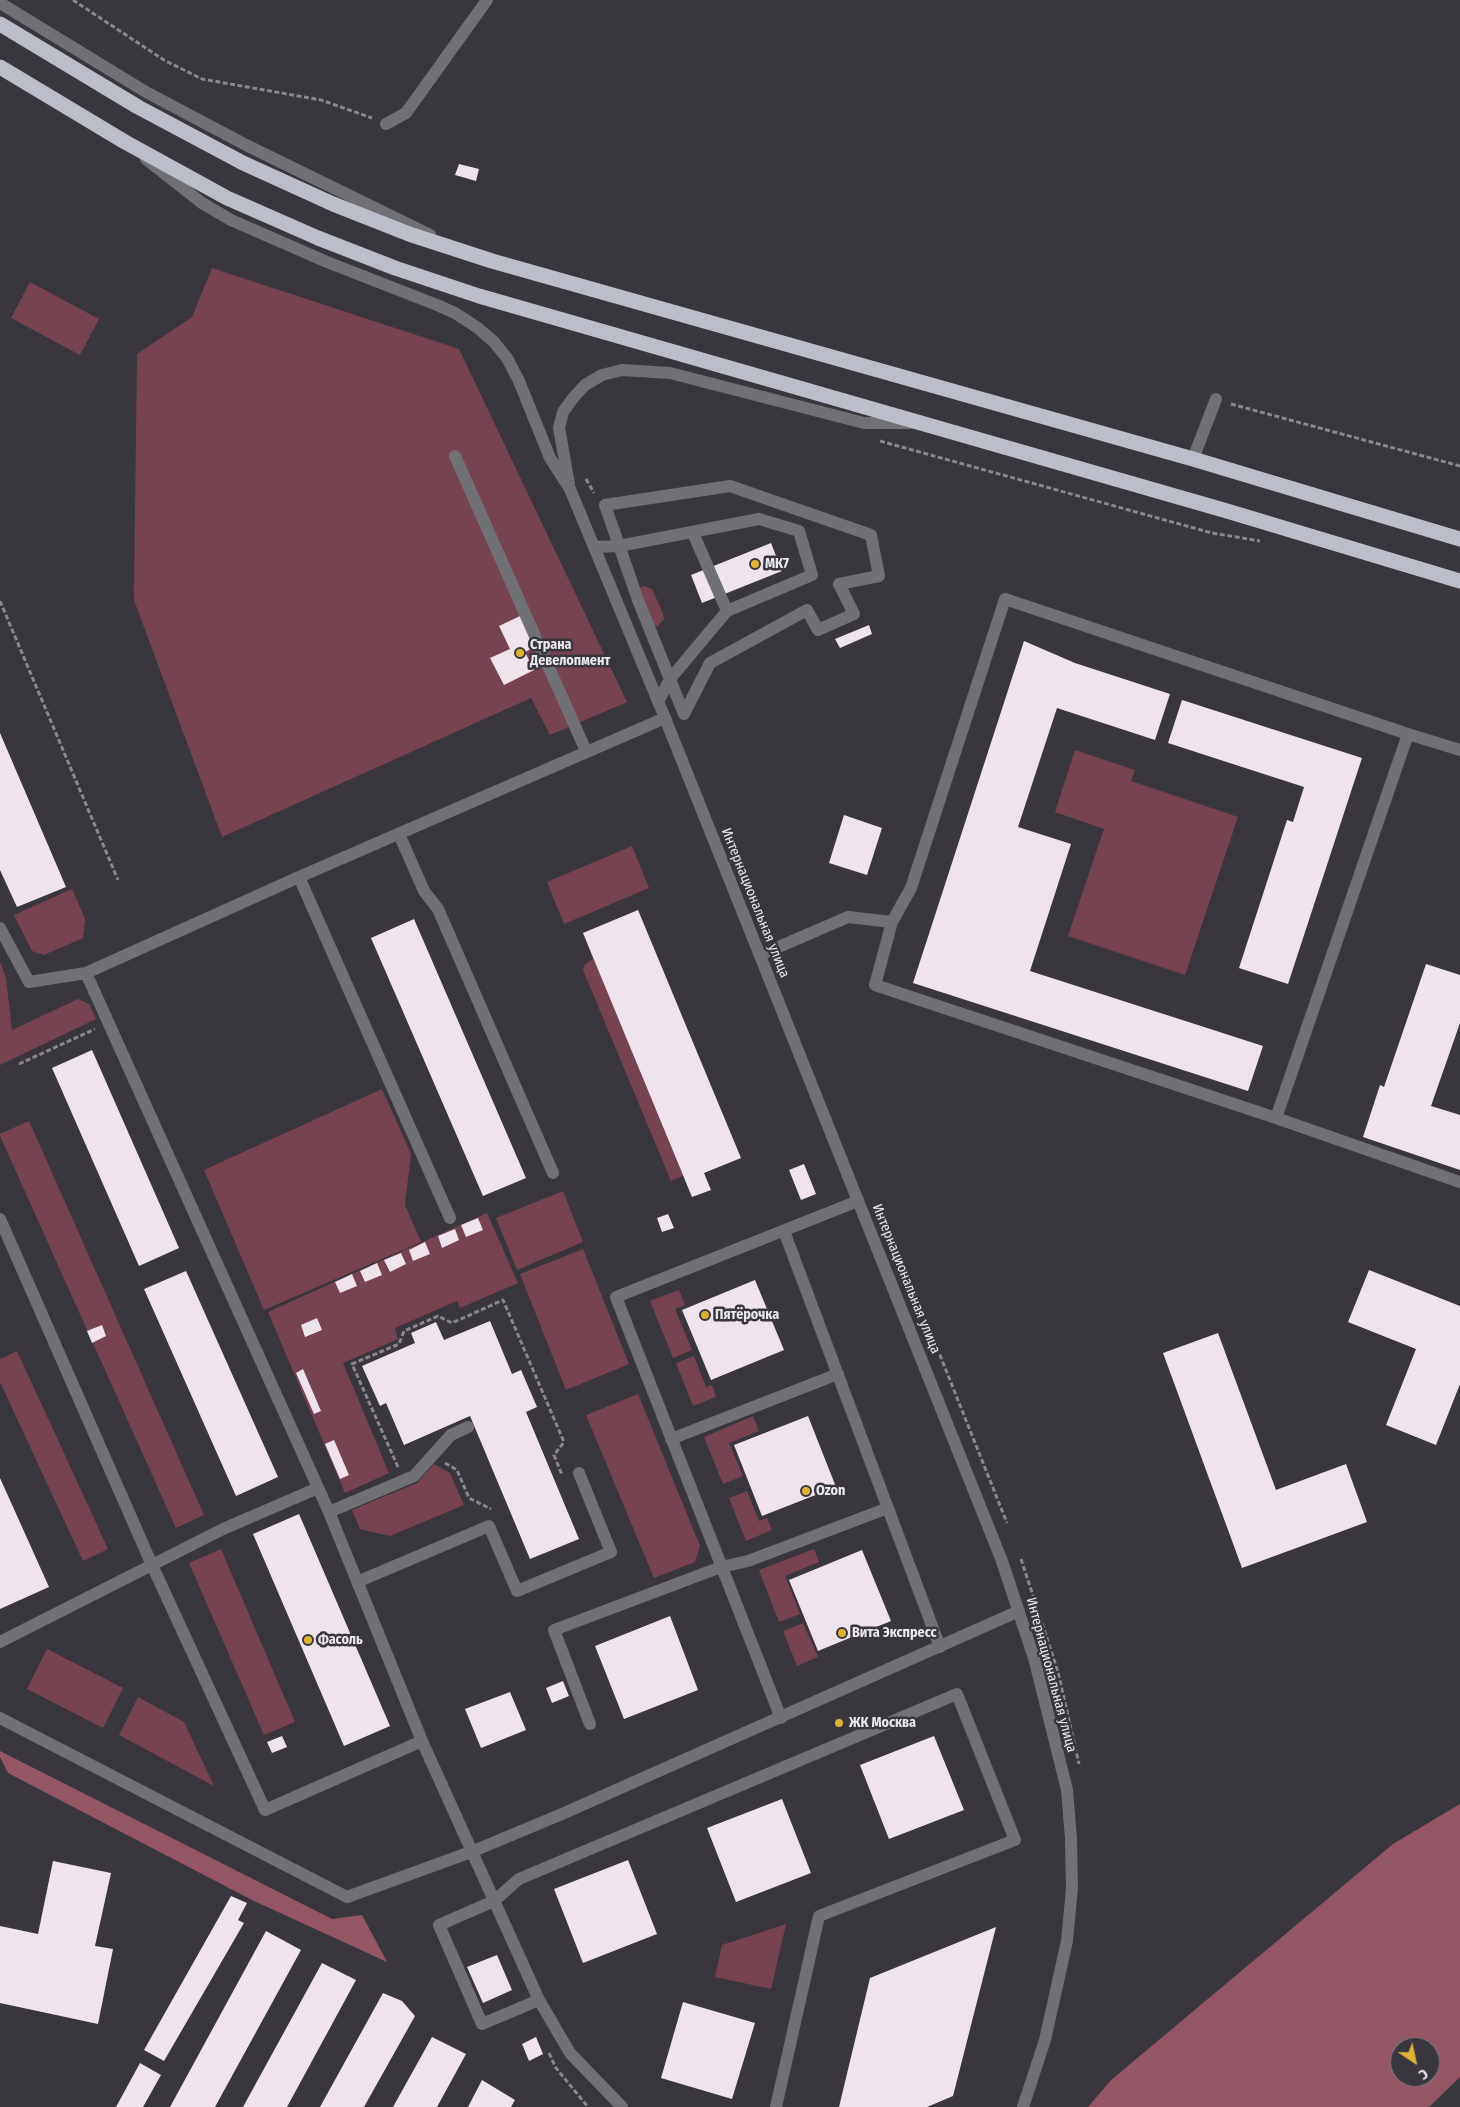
<!DOCTYPE html>
<meta charset="utf-8">
<style>
body{margin:0}
#map{position:relative;width:1460px;height:2107px;overflow:hidden;background:#3a363e;font-family:"Fira Sans Condensed",sans-serif}
canvas{display:block}
.north{position:absolute;left:1390px;top:2037px;width:50px;height:50px;box-sizing:border-box;background:#3a363e;border:1px solid #807d84;border-radius:50%;rotate:146deg;font-size:14px;font-weight:700;line-height:20px;text-align:center;color:#eae7ed}
.north::after{content:'';display:block;margin:auto;width:18px;height:22px;background:#ddb133;clip-path:polygon(50% 0,100% 100%,50% 72%,0 100%)}
</style>
<div id="map">
<canvas width="1460" height="2107"></canvas>
<div class="north">С</div>
</div>
<script>
const g = document.querySelector('canvas').getContext('2d');
g.lineJoin = 'round';
function fillPath(path, color) { g.fillStyle = color; g.fill(path, 'evenodd'); }
const shape = rows => new Path2D(rows.map(r => 'M' + r).join(''));
function trace(path, color, width, dash) { g.strokeStyle = color; g.lineWidth = width; g.lineCap = dash ? 'butt' : 'round'; g.setLineDash(dash || []); g.stroke(path); }
function write(font, color, halo, rows, align = 'center') {
  g.font = font + ' "Fira Sans Condensed",sans-serif'; g.lineWidth = 5; g.setLineDash([]); g.textBaseline = 'middle'; g.strokeStyle = halo; g.fillStyle = color; for (const [text, x, y, turn = 0] of rows) {
    g.save(); g.translate(x, y); g.rotate((+turn || 0) * Math.PI / 180); g.textAlign = isNaN(turn) ? turn : align; if (halo) g.strokeText(text, 0, 0); g.fillText(text, 0, 0); g.restore();
  }
}
const green = shape([
 [212,268,459,349,627,702,550,735,531,698,222,837,134,600,137,354,192,317],
 [30,282,99,319,80,355,11,318],
 [644,586,652,589,663,613,664,619,658,626,653,626,640,588],
 [1075,750,1135,770,1131,781,1238,817,1185,975,1068,936,1104,829,1055,812],
 [632,846,649,888,564,924,547,882],
 [72,889,85,919,83,938,44,955,32,951,14,915],
 [638,910,671,989,616,1012,683,1176,671,1181,583,970,585,964,593,959,583,933],
 [0,962,6,978,12,1030,78,999,89,1004,96,1019,0,1065],
 [382,1089,411,1154,405,1205,421,1242,264,1310,204,1170],
 [29,1121,204,1515,176,1528,0,1136,0,1134],
 [563,1191,583,1242,517,1270,496,1218],
 [487,1213,518,1283,460,1308,457,1301,395,1328,398,1339,343,1363,389,1473,345,1493,268,1312],
 [583,1249,629,1364,566,1390,520,1274],
 [679,1290,685,1305,675,1309,692,1350,673,1358,650,1301],
 [17,1351,108,1549,83,1561,0,1382,0,1359],
 [694,1356,706,1387,712,1385,716,1397,693,1406,676,1363],
 [638,1394,700,1546,695,1562,654,1578,586,1415],
 [753,1416,759,1431,729,1443,743,1476,723,1484,704,1437],
 [434,1464,450,1473,464,1505,390,1536,360,1529,352,1510,417,1483],
 [747,1491,759,1521,767,1518,772,1530,746,1541,729,1498],
 [221,1549,295,1722,264,1735,189,1563],
 [814,1549,819,1562,785,1576,800,1614,779,1622,759,1570],
 [803,1623,818,1657,797,1666,783,1631],
 [47,1649,123,1688,103,1728,27,1689],
 [138,1697,184,1722,214,1786,119,1735],
 [786,1924,771,1989,715,1977,722,1945]
]);
const forest = shape([
 [0,1751,332,1919,362,1915,387,1962,252,1900,8,1773,0,1757],
 [1460,1804,1460,2077,1429,2107,1088,2107,1111,2080,1393,1844],
 [1400,2047,1430,2047,1430,2077,1400,2077]
]);
const building = shape([
 [459,164,479,169,476,181,455,175],
 [771,543,782,571,702,603,691,575],
 [520,616,535,647,525,652,534,670,504,685,490,658,510,649,499,626],
 [869,625,872,634,840,648,835,639],
 [1024,641,1075,663,1170,694,1155,740,1057,708,1018,827,1071,844,1030,971,1263,1046,1248,1091,913,983],
 [1182,700,1362,758,1288,984,1239,968,1287,820,1293,822,1304,787,1168,743],
 [0,733,66,887,17,907,0,870],
 [844,815,882,828,867,875,829,863],
 [638,910,741,1158,704,1173,711,1190,692,1197,583,933],
 [414,919,526,1178,483,1196,371,938],
 [1426,964,1460,975,1460,1023,1431,1106,1460,1115,1460,1170,1363,1137,1380,1085,1384,1087],
 [92,1050,179,1248,139,1266,52,1068],
 [804,1164,816,1194,801,1200,789,1170],
 [668,1214,674,1228,662,1232,657,1218],
 [478,1218,483,1230,466,1237,461,1225],
 [455,1229,459,1240,442,1248,438,1236],
 [425,1242,430,1254,413,1261,409,1250],
 [401,1253,406,1264,390,1272,384,1260],
 [377,1263,382,1275,365,1282,360,1271],
 [1369,1270,1460,1306,1460,1384,1436,1445,1386,1425,1416,1349,1348,1322],
 [186,1271,278,1477,236,1496,144,1289],
 [352,1274,357,1286,340,1293,335,1282],
 [755,1280,784,1350,711,1380,682,1310],
 [317,1318,322,1330,305,1337,301,1325],
 [490,1321,512,1374,521,1370,537,1407,526,1412,579,1539,530,1559,470,1416,404,1445,386,1403,380,1406,362,1366,415,1343,411,1333,436,1322,444,1340],
 [102,1325,106,1336,92,1343,87,1331],
 [1218,1333,1276,1490,1346,1464,1367,1522,1242,1568,1163,1353],
 [303,1369,321,1411,314,1414,296,1373],
 [808,1416,836,1487,762,1516,734,1445],
 [334,1440,349,1475,340,1479,325,1444],
 [0,1478,49,1587,0,1609],
 [299,1514,390,1726,344,1746,253,1534],
 [862,1550,891,1621,818,1651,789,1580],
 [670,1616,698,1690,624,1719,595,1646],
 [563,1681,569,1696,552,1703,546,1688],
 [510,1692,526,1730,481,1748,465,1709],
 [282,1736,287,1747,272,1753,267,1742],
 [934,1736,964,1810,889,1839,860,1765],
 [782,1799,811,1873,736,1902,707,1828],
 [628,1860,657,1934,583,1963,554,1889],
 [53,1861,111,1873,95,1946,113,1949,98,2024,0,2003,0,1926,38,1934],
 [231,1896,247,1903,238,1920,244,1923,164,2061,144,2050],
 [996,1927,953,2096,927,2107,839,2107,870,1978],
 [266,1931,301,1950,215,2107,170,2107],
 [497,1955,512,1990,483,2003,467,1967],
 [322,1963,356,1980,287,2107,243,2107],
 [383,1993,402,2001,415,2016,364,2107,320,2107],
 [683,2002,755,2023,732,2099,661,2078],
 [432,2037,466,2054,437,2107,393,2107],
 [536,2037,543,2054,529,2061,522,2044],
 [140,2063,161,2075,143,2107,116,2107],
 [482,2080,515,2100,511,2107,468,2107]
]);
const path = shape([
 [73,0,164,60,202,79,321,100,372,118],
 [1231,404,1460,466],
 [880,441,1212,533,1260,541],
 [586,479,594,493],
 [0,601,118,880],
 [19,1064,95,1029],
 [912,1285,1007,1523],
 [445,1463,457,1470,469,1498,491,1509],
 [398,1467,352,1364,399,1344,404,1331,438,1316,452,1323,503,1300,564,1442,554,1455,562,1475],
 [1021,1559,1058,1672,1079,1764],
 [549,2053,556,2068,588,2107]
]);
const minor = shape([
 [0,3,146,92,248,146,430,235],
 [386,124,406,113,487,0],
 [146,159,202,203,231,220,327,262,437,305,455,313,478,328,494,342,507,358,519,381,550,458,570,489,665,718,1002,1561,1034,1658,1067,1790,1071,1839,1072,1888,1067,1941,1045,2040,1023,2107],
 [455,456,586,751],
 [1193,459,1216,399],
 [569,484,559,428,563,412,573,398,585,385,602,375,622,370,670,373,864,423,910,423],
 [730,486,871,535,879,576,839,584,854,614,818,630,807,610,710,663,684,714,638,600,605,505,730,486],
 [596,547,619,546,759,519,799,531,812,575,727,611],
 [658,702,670,679,727,611,693,533],
 [1408,734,1460,750],
 [399,834,424,891,438,909,553,1173],
 [299,877,450,1218],
 [892,922,911,888,1005,599,1408,734,1276,1118],
 [0,928,29,982,86,973,299,877,665,718],
 [760,955,848,917,892,922,875,985,1276,1118,1460,1182],
 [86,973,329,1512,422,1741,539,2000,570,2053,622,2107],
 [0,1219,152,1565,265,1810,422,1741],
 [784,1231,940,1647],
 [671,1439,838,1374],
 [329,1512,414,1476,451,1435,468,1427],
 [357,1582,489,1526,517,1591,611,1552,579,1473],
 [0,1642,223,1529,318,1488],
 [0,1718,347,1897,471,1852,562,1814,1019,1611],
 [781,1718,616,1297,858,1201],
 [590,1724,554,1630,721,1567,748,1561,888,1508],
 [539,2000,482,2024,439,1925,494,1901,519,1879,957,1694,1015,1840,819,1916,776,2107]
]);
const highway = shape([
 [0,24,138,107,243,163,333,204,409,234,492,261,1193,459,1460,539],
 [0,67,125,142,227,198,318,238,395,268,479,296,1227,511,1460,581]
]);
const markers = [
 [755,564,5,"#ddb133"],
 [520,653,5,"#ddb133"],
 [705,1315,5,"#ddb133"],
 [806,1491,5,"#ddb133"],
 [842,1633,5,"#ddb133"],
 [308,1640,5,"#ddb133"],
 [839,1723,5,"#ddb133"]
];
const poiNames = [
 ["МК7",765,564],
 ["Страна",530,645],
 ["Девелопмент",530,661],
 ["Пятёрочка",715,1315],
 ["Ozon",816,1491],
 ["Вита Экспресс",852,1633],
 ["Фасоль",318,1640],
 ["ЖК Москва",849,1723]
];
const streetNames = [
 ["Интернациональная улица",755,903,68],
 ["Интернациональная улица",906,1279,68],
 ["Интернациональная улица",1051,1675,75]
];
fillPath(green, '#784350');
fillPath(forest, '#945665');
fillPath(building, '#efe4ec');
trace(path, '#8b878e', 3, [5, 2.5]);
trace(minor, '#707075', 12);
trace(highway, '#bbbdc8', 15);
for (const [x, y, r, color] of markers) { const dot = new Path2D(); dot.arc(x, y, r, 0, 2 * Math.PI); g.fillStyle = color; g.fill(dot); trace(dot, '#3a363e', 2); }
write('bold 14px', '#eae7ed', '#3a363e', poiNames, 'left');
write('14px', '#eae7ed', '#3a363e', streetNames);
</script>
